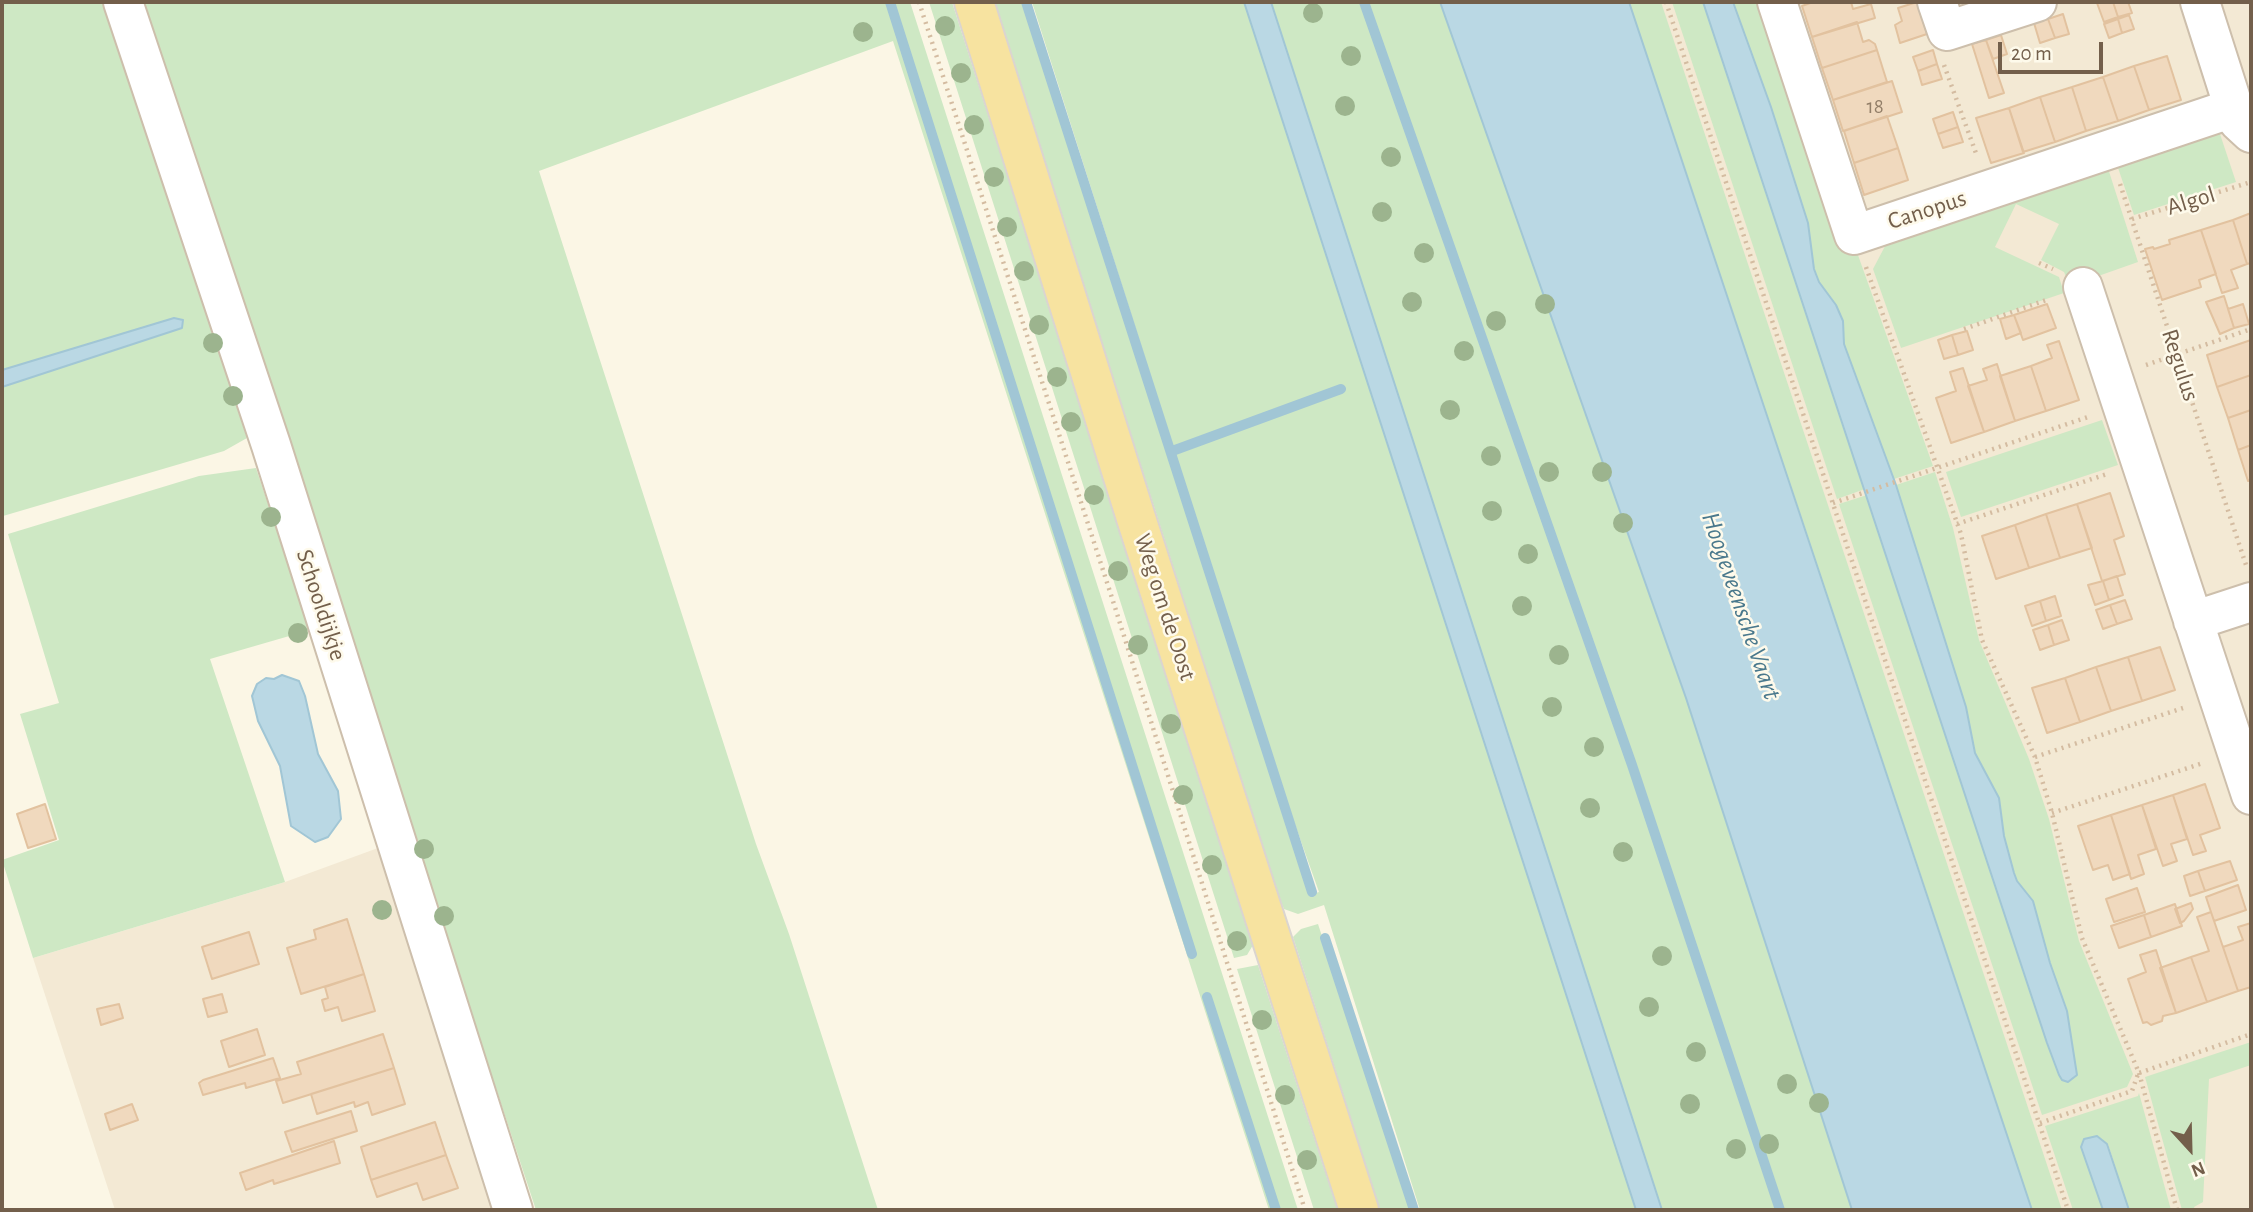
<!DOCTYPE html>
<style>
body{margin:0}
#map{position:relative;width:2253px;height:1212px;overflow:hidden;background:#fbf6e5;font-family:"Alegreya Sans",sans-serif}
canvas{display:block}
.frame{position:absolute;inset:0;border:4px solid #735f4b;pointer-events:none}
.north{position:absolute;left:2155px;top:1114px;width:70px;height:70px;-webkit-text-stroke:5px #fefaeb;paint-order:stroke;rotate:158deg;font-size:19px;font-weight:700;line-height:28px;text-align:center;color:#735f4b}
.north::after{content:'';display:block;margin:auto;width:24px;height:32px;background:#735f4b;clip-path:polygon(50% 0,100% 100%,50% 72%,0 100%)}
.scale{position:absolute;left:1998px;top:42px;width:105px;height:32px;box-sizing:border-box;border:4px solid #735f4b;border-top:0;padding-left:9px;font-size:21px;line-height:24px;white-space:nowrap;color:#735f4b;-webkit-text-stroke:5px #fefaeb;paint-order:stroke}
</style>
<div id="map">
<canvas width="2253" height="1212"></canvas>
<div class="frame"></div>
<div class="north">N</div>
<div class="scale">20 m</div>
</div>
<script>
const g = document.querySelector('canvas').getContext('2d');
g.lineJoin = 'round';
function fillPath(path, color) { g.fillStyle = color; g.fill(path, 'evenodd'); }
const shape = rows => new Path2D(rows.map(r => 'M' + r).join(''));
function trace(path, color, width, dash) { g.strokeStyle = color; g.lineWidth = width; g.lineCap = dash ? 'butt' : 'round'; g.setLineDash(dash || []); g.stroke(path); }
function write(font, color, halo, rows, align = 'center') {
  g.font = font + ' "Alegreya Sans",sans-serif'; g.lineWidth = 5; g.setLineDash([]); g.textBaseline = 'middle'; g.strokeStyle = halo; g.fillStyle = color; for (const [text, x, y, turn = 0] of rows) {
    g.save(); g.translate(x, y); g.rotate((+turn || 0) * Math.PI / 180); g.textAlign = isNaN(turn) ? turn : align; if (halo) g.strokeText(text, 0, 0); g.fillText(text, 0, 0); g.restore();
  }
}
const residential = shape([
 [1608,2,2251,2,2251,1210,2010,1210],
 [378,848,496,1210,115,1210,33,958,285,882]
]);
const green = shape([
 [2,2,103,2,247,438,224,451,3,516,2,387,182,328,173,318,2,370],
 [139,2,910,2,1298,1210,1269,1210,893,41,539,171,756,844,789,934,878,1210,536,1210],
 [929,2,952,2,1253,945,1247,955,1234,958],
 [993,2,1022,2,1134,345,1309,895,1319,892,1276,771,1032,2,1440,2,1686,698,1852,1210,1420,1210,1324,905,1298,914,1284,909,1277,892],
 [1629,2,1661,2,2062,1210,2032,1210],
 [1672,2,1703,2,1865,489,1837,499],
 [1733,2,1768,2,1933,466,1894,479,1844,344,1843,321,1836,305,1819,282,1814,269,1808,223,1771,107],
 [2216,122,2236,182,2134,215,2114,156],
 [2105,159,2138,262,2070,286,2064,272,2041,260,2059,224,2016,204,1995,247,2059,277,2064,293,1901,348,1873,269,1893,231],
 [2102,420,2118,465,1961,517,1946,472],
 [256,468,310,630,210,659,285,882,33,958,2,860,59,840,20,714,59,703,8,534,199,476],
 [1935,472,1953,528,1979,640,2029,759,2049,819,2079,941,2133,1074,2127,1087,2042,1115,1839,504,1867,495,2059,1075,2067,1011,2050,963,2033,901,2017,881,2014,873,2004,836,1999,798,1975,753,1966,707,1896,485],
 [1318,924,1411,1210,1380,1210,1293,937,1301,929],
 [1258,965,1332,1193,1338,1210,1314,1210,1237,969],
 [2251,1042,2251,1065,2209,1079,2203,1202,2194,1207,2195,1210,2182,1210,2145,1077],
 [2139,1093,2171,1210,2129,1210,2108,1144,2081,1147,2103,1210,2073,1210,2045,1126,2138,1096]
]);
const water = shape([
 [1244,2,1271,2,1662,1210,1636,1210,1244,2],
 [1440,2,1629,2,2032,1210,1852,1210,1686,698,1440,2],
 [1703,2,1733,2,1771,107,1808,223,1814,269,1819,282,1836,305,1843,321,1844,344,1896,485,1966,707,1975,753,1999,798,2004,836,2014,873,2017,881,2033,901,2050,963,2067,1011,2077,1075,2068,1082,2062,1080,2059,1075,2047,1043,1703,2],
 [174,318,183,320,182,328,2,387,2,370,174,318],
 [282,675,299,681,305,696,318,754,338,791,341,819,328,837,315,842,291,826,280,766,258,721,252,696,257,684,266,678,274,679,282,675],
 [2097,1136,2107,1144,2129,1210,2103,1210,2081,1147,2084,1139,2097,1136]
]);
const stream = shape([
 [890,2,1192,954],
 [1026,2,1312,892],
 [1364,2,1632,765,1780,1210],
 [1175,450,1341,389],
 [1325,938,1414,1210],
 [1207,997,1276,1210]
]);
const building = shape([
 [1813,2,1851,2,1853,9,1871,4,1875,18,1812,37,1802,6,1813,2],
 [1917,2,1927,34,1900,43,1895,25,1902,21,1898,8,1917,2],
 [2101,2,2113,2,2118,17,2104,22,2097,3,2101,2],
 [2113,2,2128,2,2132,13,2118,17,2113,2],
 [2063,14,2069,34,2055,38,2048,19,2063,14],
 [2129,15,2134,29,2122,33,2118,19,2129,15],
 [2048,19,2055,38,2040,43,2034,23,2048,19],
 [2118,19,2122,33,2109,38,2104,24,2118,19],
 [1857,22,1863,42,1869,40,1875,44,1877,50,1822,68,1812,37,1857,22],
 [2001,35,2007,54,1993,59,1986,40,2001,35],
 [1986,40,2004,93,1989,98,1972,44,1986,40],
 [1877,50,1887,82,1833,100,1822,68,1877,50],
 [1933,50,1937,64,1918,71,1913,57,1933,50],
 [2167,56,2181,100,2149,110,2134,66,2167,56],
 [1937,64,1942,79,1922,85,1918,71,1937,64],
 [2134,66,2149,110,2118,121,2103,77,2134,66],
 [2103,77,2118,121,2086,131,2072,87,2103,77],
 [1892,81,1902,112,1843,131,1833,100,1892,81],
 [2072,87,2086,131,2055,142,2040,97,2072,87],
 [2040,97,2055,142,2023,152,2009,108,2040,97],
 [2009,108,2024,153,1991,163,1976,118,2009,108],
 [1953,112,1958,127,1938,134,1933,119,1953,112],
 [1887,116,1898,148,1854,163,1844,131,1887,116],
 [1958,127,1963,142,1943,148,1938,134,1958,127],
 [1898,148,1908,180,1864,195,1854,163,1898,148],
 [2251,213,2251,263,2247,264,2233,220,2251,213],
 [2233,220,2247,264,2231,270,2238,288,2222,293,2201,230,2233,220],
 [2201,230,2216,274,2199,280,2201,287,2162,300,2145,249,2153,247,2154,249,2170,244,2169,240,2201,230],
 [2224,296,2234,328,2220,334,2206,302,2224,296],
 [2047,304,2056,328,2023,340,2014,315,2047,304],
 [2243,304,2249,324,2234,328,2228,309,2243,304],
 [2014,315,2021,333,2006,339,2000,319,2014,315],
 [1967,331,1973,350,1958,355,1952,335,1967,331],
 [1952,335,1958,355,1944,359,1938,340,1952,335],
 [2251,340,2251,375,2217,387,2207,355,2251,340],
 [2059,341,2079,400,2046,411,2031,366,2052,358,2047,345,2059,341],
 [1997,364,2015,421,1984,432,1968,386,1987,380,1983,369,1997,364],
 [2031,366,2046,411,2015,421,2000,376,2031,366],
 [1963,368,1984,432,1951,443,1936,398,1956,391,1950,372,1963,368],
 [2251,375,2251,410,2228,418,2217,387,2251,375],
 [2251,410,2251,445,2238,450,2228,418,2251,410],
 [2251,445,2251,480,2248,481,2238,450,2251,445],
 [2110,493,2124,536,2114,540,2125,574,2102,581,2077,504,2110,493],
 [2077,504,2092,548,2060,558,2046,514,2077,504],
 [2046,514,2060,558,2029,568,2015,525,2046,514],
 [2015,525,2029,568,1996,579,1982,536,2015,525],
 [2117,576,2123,595,2109,600,2103,581,2117,576],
 [2103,581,2109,600,2095,605,2088,585,2103,581],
 [2055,596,2061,616,2046,621,2040,601,2055,596],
 [2125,600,2132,619,2117,624,2110,605,2125,600],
 [2040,601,2046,621,2032,626,2025,606,2040,601],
 [2110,605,2117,624,2103,629,2096,610,2110,605],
 [2062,620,2069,640,2054,645,2048,625,2062,620],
 [2048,625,2054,645,2040,650,2033,630,2048,625],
 [2160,647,2175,690,2142,701,2128,657,2160,647],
 [2128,657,2142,701,2111,711,2096,667,2128,657],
 [2096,667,2111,711,2080,722,2065,678,2096,667],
 [2065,678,2080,722,2047,733,2032,688,2065,678],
 [2205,784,2220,828,2200,835,2206,851,2193,855,2173,795,2205,784],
 [2173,795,2187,839,2171,844,2177,861,2163,866,2142,805,2173,795],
 [45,804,56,839,28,848,17,814,45,804],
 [2142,805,2156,849,2138,855,2144,874,2131,879,2111,815,2142,805],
 [2111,815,2130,874,2113,880,2108,865,2093,870,2078,826,2111,815],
 [2230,861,2237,880,2205,891,2198,871,2230,861],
 [2198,871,2205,891,2190,896,2184,876,2198,871],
 [2238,885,2246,910,2214,921,2206,897,2238,885],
 [2137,888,2145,912,2114,922,2106,899,2137,888],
 [2191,903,2193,909,2184,921,2180,923,2175,909,2191,903],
 [2175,904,2182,926,2151,937,2144,915,2175,904],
 [2211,912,2238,991,2207,1002,2191,957,2209,951,2197,917,2211,912],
 [2144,915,2151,937,2119,948,2111,926,2144,915],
 [347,919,364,974,301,994,287,948,316,939,314,930,347,919],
 [2251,923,2251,987,2238,991,2223,947,2243,940,2238,927,2251,923],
 [249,932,259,964,212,979,202,947,249,932],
 [2156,950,2176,1013,2163,1016,2162,1021,2151,1025,2147,1022,2143,1023,2128,979,2146,972,2140,955,2156,950],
 [2191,957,2207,1002,2176,1013,2160,968,2191,957],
 [364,974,375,1011,342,1021,338,1007,325,1011,322,1000,328,998,325,987,364,974],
 [222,994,227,1012,208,1017,203,999,222,994],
 [119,1004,123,1018,101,1025,97,1009,119,1004],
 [257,1029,265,1055,229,1067,221,1041,257,1029],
 [383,1034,394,1068,283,1103,276,1081,301,1074,297,1062,383,1034],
 [273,1058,280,1078,246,1088,245,1083,203,1095,199,1083,203,1080,273,1058],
 [394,1068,405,1104,372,1115,368,1102,355,1107,354,1102,317,1114,311,1094,394,1068],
 [132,1104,138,1120,110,1130,105,1114,132,1104],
 [351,1111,357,1131,292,1152,285,1132,351,1111],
 [435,1122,446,1155,371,1180,361,1147,435,1122],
 [334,1141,340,1163,274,1184,273,1180,246,1190,240,1173,334,1141],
 [446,1155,458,1188,423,1200,417,1183,377,1197,371,1180,446,1155]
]);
const path = shape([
 [919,2,1113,601,1305,1210],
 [1666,2,2068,1210],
 [1944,65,1977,156],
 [2120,184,2247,568],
 [2132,219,2251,182],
 [2039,263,2053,269],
 [1866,267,1961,534,1982,640,2035,757,2052,813,2082,938,2139,1073,2251,1034],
 [1964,329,2049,299],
 [2146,365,2251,329],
 [1833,503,2088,417],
 [1957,524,2107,474],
 [2035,757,2183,708],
 [2052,813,2203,763],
 [2139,1073,2177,1210],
 [2040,1123,2132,1091,2138,1074]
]);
const minor = shape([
 [123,2,271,445,513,1210],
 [1777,2,1854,235,2233,108],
 [1937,2,1947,31,2037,2],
 [2200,2,2238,121,2251,133],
 [2083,287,2251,795],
 [2193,621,2251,602]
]);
const major = shape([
 [974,2,1136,518,1359,1210]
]);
const trees = [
 [1313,13],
 [945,26],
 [863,32],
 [1351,56],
 [961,73],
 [1345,106],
 [974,125],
 [1391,157],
 [994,177],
 [1382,212],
 [1007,227],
 [1424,253],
 [1024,271],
 [1412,302],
 [1545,304],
 [1496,321],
 [1039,325],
 [213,343],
 [1464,351],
 [1057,377],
 [233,396],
 [1450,410],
 [1071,422],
 [1491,456],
 [1549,472],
 [1602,472],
 [1094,495],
 [1492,511],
 [271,517],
 [1623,523],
 [1528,554],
 [1118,571],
 [1522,606],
 [298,633],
 [1138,645],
 [1559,655],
 [1552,707],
 [1171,724],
 [1594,747],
 [1183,795],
 [1590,808],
 [424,849],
 [1623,852],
 [1212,865],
 [382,910],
 [444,916],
 [1237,941],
 [1662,956],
 [1649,1007],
 [1262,1020],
 [1696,1052],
 [1787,1084],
 [1285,1095],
 [1819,1103],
 [1690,1104],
 [1769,1144],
 [1736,1149],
 [1307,1160]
];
const numberNames = [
 ["18",1875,107]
];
const streetNames = [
 ["Algol",2191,201,-17],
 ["Canopus",1927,210,-18],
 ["Regulus",2180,365,72],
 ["Schooldijkje",321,605,72],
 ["Weg om de Oost",1165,607,72]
];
const waterNames = [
 ["Hoogeveensche Vaart",1741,606,71]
];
fillPath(residential, '#f3e9d4');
fillPath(green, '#cee8c4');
fillPath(water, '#bad8e4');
trace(water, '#a1c6d5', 2);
trace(stream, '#a1c6d5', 10);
fillPath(building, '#f0d9be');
trace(building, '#e2c29f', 2);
trace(minor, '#cdbfac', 42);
trace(major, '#dbd5d0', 42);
trace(path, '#d4bca1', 4.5, [2, 5]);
trace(minor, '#fff', 38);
trace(major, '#f7e3a0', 38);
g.fillStyle = '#9cb48e';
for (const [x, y] of trees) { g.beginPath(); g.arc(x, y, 10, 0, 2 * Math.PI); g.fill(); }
write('21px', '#927e68', null, numberNames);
write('24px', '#735f4b', '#fefaeb', streetNames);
write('italic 26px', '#49788c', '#fefaeb', waterNames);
</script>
